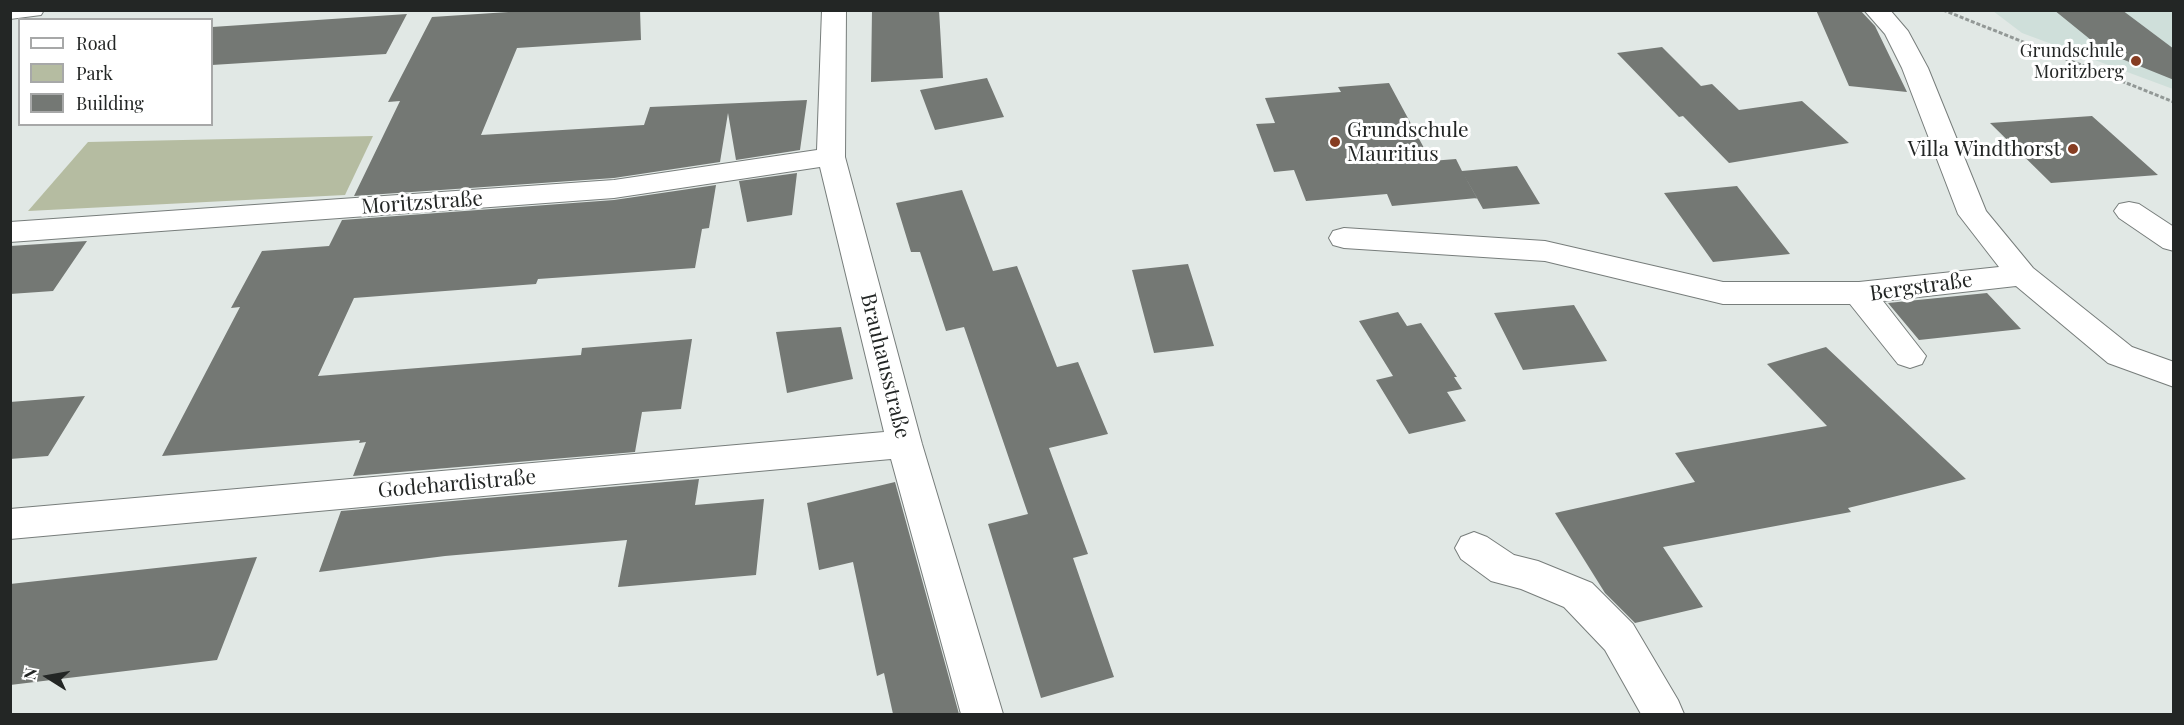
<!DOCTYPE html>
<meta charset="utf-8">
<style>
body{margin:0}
#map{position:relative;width:2184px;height:725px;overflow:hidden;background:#e1e8e5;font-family:"Playfair Display",serif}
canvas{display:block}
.frame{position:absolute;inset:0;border:12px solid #232625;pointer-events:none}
.legend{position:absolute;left:18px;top:18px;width:195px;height:108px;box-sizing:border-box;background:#fff;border:2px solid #a7a8a8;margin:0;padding:8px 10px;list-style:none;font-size:18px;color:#232625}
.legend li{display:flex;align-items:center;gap:12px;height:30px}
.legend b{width:30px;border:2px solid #a7a8a8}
.north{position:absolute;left:18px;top:647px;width:60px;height:60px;-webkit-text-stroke:4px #fff;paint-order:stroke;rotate:281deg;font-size:16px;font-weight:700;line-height:24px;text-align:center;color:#232625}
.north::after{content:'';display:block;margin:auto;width:21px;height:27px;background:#232625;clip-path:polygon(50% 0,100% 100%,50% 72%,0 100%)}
</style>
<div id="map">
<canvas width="2184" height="725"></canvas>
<div class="frame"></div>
<ul class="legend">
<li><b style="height:8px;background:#fff"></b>Road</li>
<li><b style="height:16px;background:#b5bca1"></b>Park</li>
<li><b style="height:16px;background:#747874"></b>Building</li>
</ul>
<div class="north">N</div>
</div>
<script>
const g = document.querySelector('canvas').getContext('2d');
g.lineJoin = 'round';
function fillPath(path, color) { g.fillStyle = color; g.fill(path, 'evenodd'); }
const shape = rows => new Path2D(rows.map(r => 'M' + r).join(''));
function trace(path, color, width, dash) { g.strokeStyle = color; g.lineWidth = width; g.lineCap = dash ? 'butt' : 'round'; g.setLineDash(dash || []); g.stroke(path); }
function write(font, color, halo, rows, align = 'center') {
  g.font = font + ' "Playfair Display",serif'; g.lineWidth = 6; g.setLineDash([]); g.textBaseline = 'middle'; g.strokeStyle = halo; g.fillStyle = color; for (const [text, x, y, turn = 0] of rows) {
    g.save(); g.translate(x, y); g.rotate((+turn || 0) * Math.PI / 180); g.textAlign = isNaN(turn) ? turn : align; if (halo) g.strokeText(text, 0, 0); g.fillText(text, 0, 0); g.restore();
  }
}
const built = shape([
 [1993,11,2173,11,2173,89,2022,33]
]);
const green = shape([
 [373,136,345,195,28,211,88,142]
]);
const building = shape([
 [539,10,640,10,641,40,517,48,481,135,644,125,650,107,807,100,800,150,736,160,728,113,720,162,614,178,354,196,400,101,388,102,432,17],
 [872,10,939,10,943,78,871,82],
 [1816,10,1860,10,1875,26,1907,92,1849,86],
 [2054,10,2122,10,2174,49,2174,80,2107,53],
 [407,14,386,54,212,65,212,27],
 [1662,47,1701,86,1712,84,1739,110,1802,101,1849,143,1729,163,1683,116,1679,117,1617,53],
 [987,78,1004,117,935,130,920,90],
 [1389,83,1431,161,1456,159,1462,171,1517,166,1540,204,1483,209,1463,173,1477,198,1392,206,1387,194,1306,201,1294,170,1274,172,1256,124,1275,123,1265,98,1341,92,1338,87],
 [2092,116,2158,175,2051,183,1990,123],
 [797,173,792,215,747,222,739,181],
 [716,185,709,228,702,229,695,268,538,279,536,284,354,298,318,376,581,355,582,348,692,339,681,409,642,412,635,452,353,476,366,442,359,443,360,440,162,456,240,307,231,308,262,251,329,246,342,220,614,200],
 [1737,186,1790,254,1713,262,1664,193],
 [962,190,993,271,1017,266,1057,367,1078,362,1108,434,1049,448,1088,554,1073,558,1114,677,1041,698,988,524,1028,514,964,327,946,331,920,252,911,252,896,203],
 [87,241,53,291,10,294,10,246],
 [1188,264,1214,346,1154,353,1132,270],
 [1987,293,2021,329,1919,340,1888,303],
 [1574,305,1607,361,1523,370,1494,313],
 [1398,312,1407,326,1421,323,1457,377,1454,377,1462,389,1447,392,1466,421,1409,434,1376,380,1393,376,1359,321],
 [841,327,853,379,787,393,776,332],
 [1826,347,1966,479,1848,508,1851,512,1663,547,1703,607,1635,623,1605,593,1555,513,1695,482,1675,453,1827,426,1767,364],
 [85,396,48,456,10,459,10,402],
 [699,479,695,505,764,499,756,575,618,587,627,540,445,556,319,572,341,511],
 [895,482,959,714,893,714,884,673,877,676,853,562,819,570,807,503],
 [257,557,217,660,10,685,10,584]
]);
const path = shape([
 [1943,10,2174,102]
]);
const minor = shape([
 [10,10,44,10,41,15,10,19,10,10],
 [822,10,846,10,845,157,922,444,1003,714,961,714,891,459,10,539,10,509,884,432,820,167,614,198,10,242,10,222,614,180,817,150,822,10],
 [1864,10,1890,10,1908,31,1928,68,1986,211,2033,268,2132,347,2174,362,2174,387,2108,363,2016,286,1883,301,1926,356,1922,364,1910,368,1898,364,1850,304,1723,304,1545,261,1344,248,1333,245,1329,238,1333,231,1344,228,1545,241,1723,282,1859,282,1999,267,1958,214,1902,68,1885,34,1864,10],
 [2129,202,2139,204,2174,227,2174,251,2163,248,2119,218,2114,211,2119,204,2129,202],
 [1474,532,1487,537,1514,555,1538,561,1592,583,1633,624,1678,700,1684,714,1641,714,1605,650,1564,607,1521,589,1491,581,1461,559,1455,548,1461,537,1474,532]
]);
const markers = [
 [2136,61,6,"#863d22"],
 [1335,142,6,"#863d22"],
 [2073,149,6,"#863d22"]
];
const farPoinames = [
 ["Grundschule",2124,51],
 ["Moritzberg",2124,72]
];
const poiNames = [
 ["Grundschule",1347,130],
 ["Mauritius",1347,154],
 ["Villa Windthorst",2061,149,"right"]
];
const streetNames = [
 ["Moritzstraße",422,203,-4],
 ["Bergstraße",1921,287,-8],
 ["Brauhausstraße",885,366,76],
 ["Godehardistraße",457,484,-5]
];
fillPath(built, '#cfdfda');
fillPath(green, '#b5bca1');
fillPath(building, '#747874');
trace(minor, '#777d7b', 2);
trace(path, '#929896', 3, [4, 2]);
fillPath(minor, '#fff');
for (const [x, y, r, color] of markers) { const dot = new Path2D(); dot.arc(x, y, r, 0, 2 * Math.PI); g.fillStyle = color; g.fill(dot); trace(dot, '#fff', 2); }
write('18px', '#232625', '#fff', farPoinames, 'right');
write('21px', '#232625', '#fff', poiNames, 'left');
write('21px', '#232625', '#fff', streetNames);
</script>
